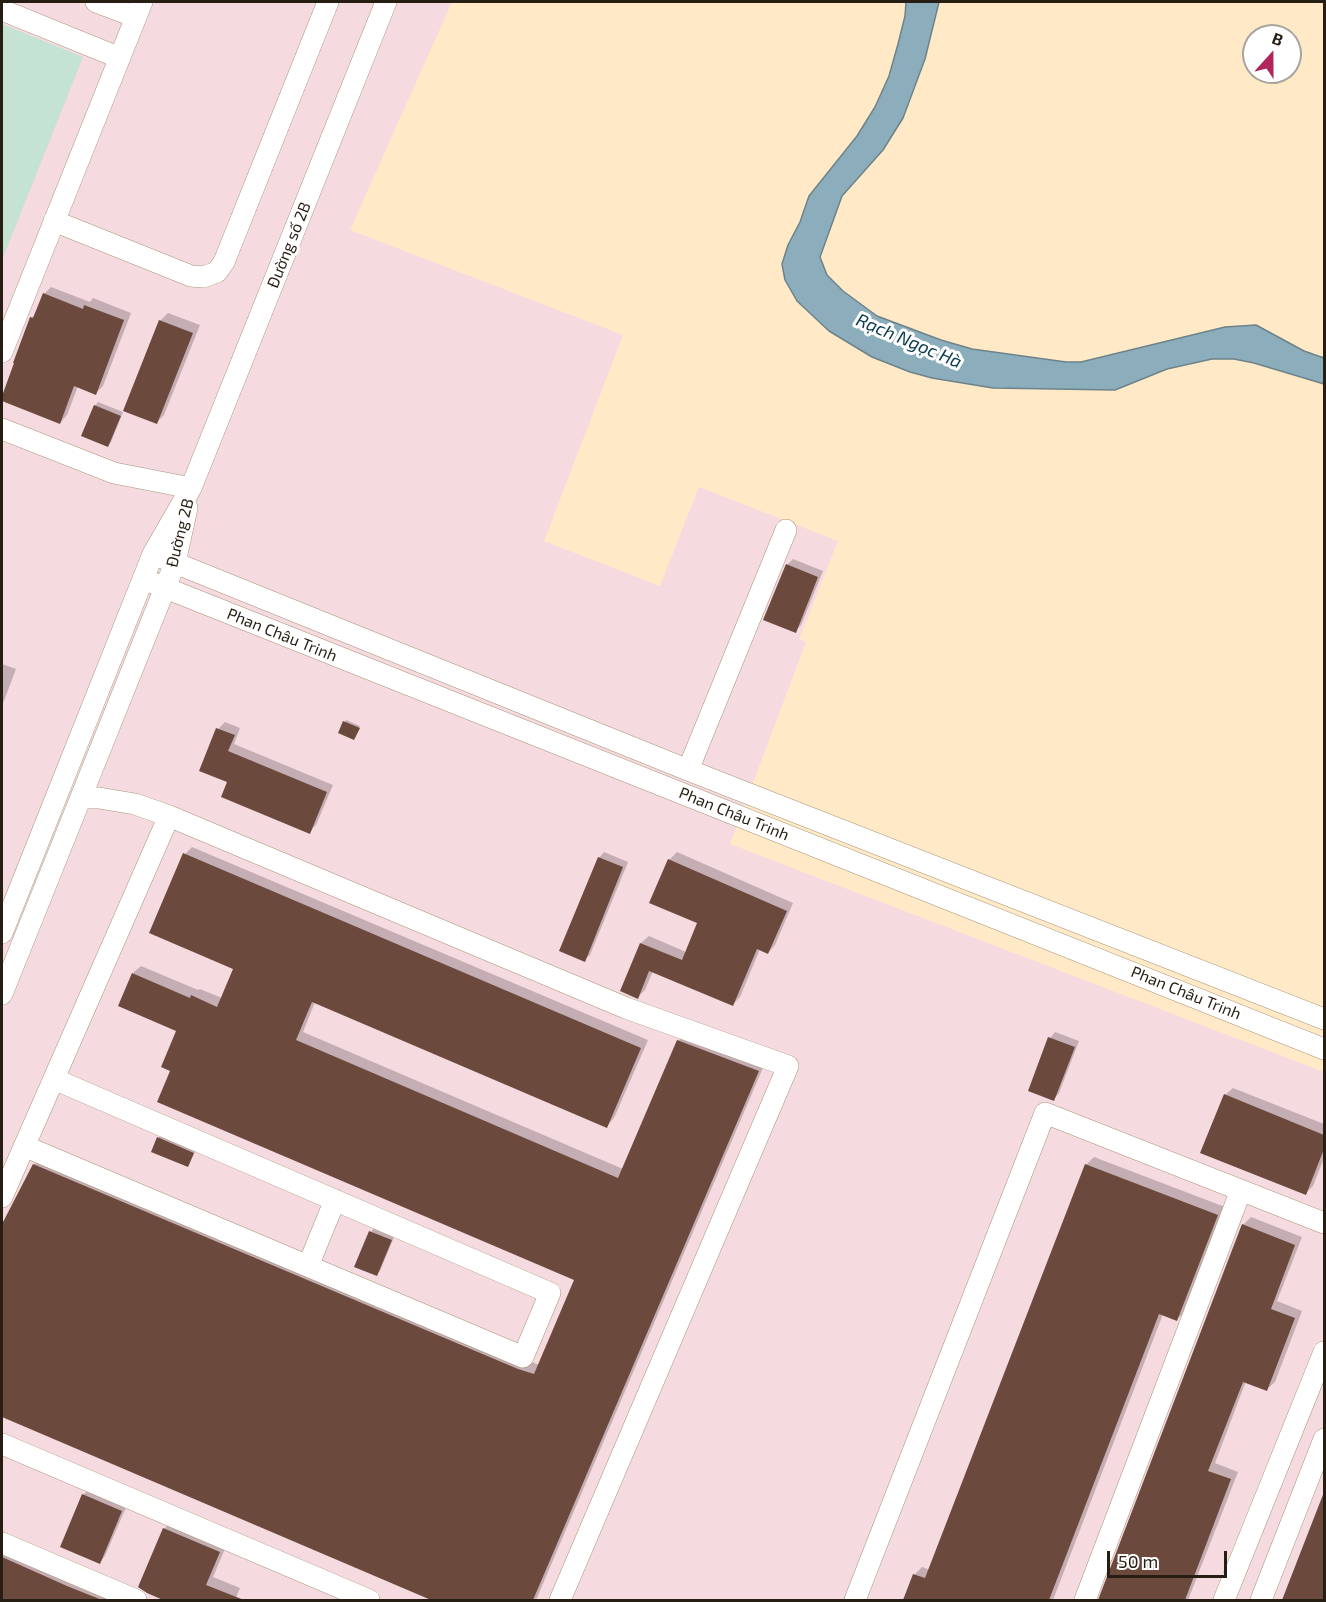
<!DOCTYPE html>
<meta charset="utf-8">
<style>
body{margin:0}
#map{position:relative;width:1326px;height:1602px;overflow:hidden;background:#ffe9c7;font-family:"Exo 2",sans-serif}
canvas{display:block}
.frame{position:absolute;inset:0;border:3px solid #261e12;pointer-events:none}
.north{position:absolute;left:1242px;top:24px;width:60px;height:60px;box-sizing:border-box;background:#fff;border:2px solid #a8a5a0;border-radius:50%;rotate:21deg;font-size:16px;font-weight:700;line-height:24px;text-align:center;color:#261e12}
.north::after{content:'';display:block;margin:auto;width:21px;height:27px;background:#b2255c;clip-path:polygon(50% 0,100% 100%,50% 72%,0 100%)}
.scale{position:absolute;left:1107px;top:1551px;width:120px;height:27px;box-sizing:border-box;border:3px solid #261e12;border-top:0;padding-left:8px;font-size:18px;line-height:21px;white-space:nowrap;color:#261e12;-webkit-text-stroke:4px #fff;paint-order:stroke}
</style>
<div id="map">
<canvas width="1326" height="1602"></canvas>
<div class="frame"></div>
<div class="north">B</div>
<div class="scale">50 m</div>
</div>
<script>
const g = document.querySelector('canvas').getContext('2d');
g.lineJoin = 'round';
function fillPath(path, color) { g.fillStyle = color; g.fill(path, 'evenodd'); }
const shape = rows => new Path2D(rows.map(r => 'M' + r).join(''));
function trace(path, color, width, dash) { g.strokeStyle = color; g.lineWidth = width; g.lineCap = dash ? 'butt' : 'round'; g.setLineDash(dash || []); g.stroke(path); }
function write(font, color, halo, rows, align = 'center') {
  g.font = font + ' "Exo 2",sans-serif'; g.lineWidth = 6; g.setLineDash([]); g.textBaseline = 'middle'; g.strokeStyle = halo; g.fillStyle = color; for (const [text, x, y, turn = 0] of rows) {
    g.save(); g.translate(x, y); g.rotate((+turn || 0) * Math.PI / 180); g.textAlign = isNaN(turn) ? turn : align; if (halo) g.strokeText(text, 0, 0); g.fillText(text, 0, 0); g.restore();
  }
}
const industrial = shape([
 [2,2,452,2,350,230,623,335,544,541,660,586,699,487,838,541,799,639,806,642,730,844,1324,1072,1324,1600,2,1600]
]);
const green = shape([
 [2,24,83,57,2,260]
]);
const water = shape([
 [906,2,939,2,925,59,903,118,883,150,842,196,820,257,827,275,843,291,877,316,941,340,972,349,1066,362,1081,362,1225,327,1256,325,1304,351,1324,358,1324,384,1254,363,1234,359,1212,359,1167,369,1115,390,993,388,932,378,910,372,872,357,829,331,797,301,785,280,782,264,788,245,800,222,809,196,857,136,875,107,889,76,898,44,905,16,906,2]
]);
const shadow = shape([
 [51,287,90,302,93,298,131,313,103,386,96,393,78,386,67,415,60,423,2,400,31,318,37,313,44,294],
 [168,313,200,325,164,415,157,422,125,410,160,321],
 [98,402,123,412,111,442,108,446,95,406],
 [793,559,823,571,801,625,795,631,787,565],
 [2,664,16,669,2,706],
 [346,720,360,726,355,737,345,722],
 [225,722,240,728,234,744,333,785,316,825,309,832,229,782,218,729],
 [192,847,648,1040,614,1118,607,1126,315,1002,303,1032,623,1169,678,1041,686,1033,765,1063,536,1600,435,1600,2,1416,2,1227,10,1209,15,1203,34,1165,42,1157,539,1365,576,1279,172,1070,178,1030,133,973,141,966,198,990,200,989,222,998,235,968,185,854],
 [604,852,628,862,590,955,584,960,599,858],
 [677,852,793,903,775,945,768,953,760,949,740,997,733,1004,653,971,645,990,638,997,622,991,641,943,649,936,686,952,699,923,669,860],
 [1055,1032,1079,1041,1059,1093,1054,1099,1030,1090,1050,1038],
 [1233,1088,1324,1124,1324,1158,1313,1186,1305,1194,1225,1095],
 [162,1135,196,1150,188,1166,158,1138],
 [1094,1157,1225,1207,1185,1312,1177,1319,1163,1314,1053,1600,905,1600,915,1574,922,1567,930,1570,1086,1165],
 [1251,1217,1302,1237,1277,1301,1302,1311,1275,1382,1267,1389,1246,1381,1215,1463,1238,1472,1188,1600,1100,1600,1243,1225],
 [374,1228,394,1237,380,1271,376,1275,371,1232],
 [89,1489,127,1505,105,1556,100,1562,83,1495],
 [1324,1494,1324,1600,1283,1600],
 [172,1521,227,1544,213,1577,240,1588,235,1600,167,1600,147,1592,164,1529],
 [2,1547,127,1600,2,1600]
]);
const building = shape([
 [43,293,83,309,84,305,124,320,96,395,74,386,60,424,2,401,2,396,14,363,13,363,30,317,33,318],
 [159,320,193,333,157,424,123,411],
 [94,405,121,416,108,447,81,436],
 [786,564,818,577,796,633,763,620],
 [343,721,360,728,354,740,338,733],
 [216,728,235,735,228,751,327,792,310,834,221,797,227,782,199,771],
 [183,853,641,1048,607,1128,312,1002,296,1040,618,1178,677,1040,759,1071,533,1600,431,1600,2,1417,2,1224,33,1164,518,1369,534,1374,574,1280,157,1102,170,1071,161,1067,176,1031,118,1006,132,973,190,998,191,995,217,1007,233,969,149,933],
 [598,857,623,867,585,962,559,951],
 [668,859,787,911,768,954,757,949,733,1006,649,971,638,999,620,991,640,943,682,960,697,923,649,903],
 [1048,1037,1075,1047,1054,1101,1028,1091],
 [1224,1094,1324,1135,1324,1149,1306,1195,1200,1153],
 [157,1137,194,1153,188,1167,151,1152],
 [1085,1164,1218,1215,1177,1321,1159,1314,1049,1600,903,1600,913,1574,925,1578],
 [1242,1224,1295,1245,1271,1309,1295,1318,1267,1391,1243,1382,1208,1471,1231,1479,1185,1600,1098,1600],
 [369,1231,392,1240,377,1276,354,1267],
 [1324,1492,1324,1600,1282,1600],
 [82,1494,122,1511,100,1564,60,1547],
 [163,1528,220,1552,206,1585,244,1600,163,1600,147,1593,138,1587],
 [2,1557,67,1586,102,1600,2,1600]
]);
const minor = shape([
 [96,2,136,17],
 [2,10,120,58],
 [54,221,191,276,203,277,217,272,224,262,328,2],
 [2,352,142,2],
 [2,429,114,473,191,488],
 [153,554,688,770,1324,1019],
 [143,579,1324,1049],
 [688,770,786,530],
 [81,798,99,798,135,804,169,816],
 [2,933,153,554,191,488,386,2],
 [2,994,175,563,187,508],
 [24,1146,523,1357,550,1293,54,1079],
 [2,1197,169,816,626,1008,788,1066,560,1600],
 [308,1266,335,1200],
 [2,1444,369,1600],
 [2,1543,136,1600],
 [855,1600,1045,1113,1324,1223],
 [1085,1600,1241,1190],
 [1224,1600,1324,1352],
 [1261,1600,1324,1439]
]);
const streetNames = [
 ["Đường số 2B",289,245,-68],
 ["Đường 2B",180,533,-76],
 ["Phan Châu Trinh",282,635,22],
 ["Phan Châu Trinh",734,814,22],
 ["Phan Châu Trinh",1186,993,22]
];
const waterNames = [
 ["Rạch Ngọc Hà",909,341,23]
];
fillPath(industrial, '#f5dae0');
fillPath(green, '#c4e3d3');
fillPath(water, '#8caebc');
trace(water, '#6d8389', 1.5);
fillPath(shadow, '#0003');
fillPath(building, '#6b4a3d');
trace(minor, '#a99576', 22);
trace(minor, '#fff', 21);
write('16px', '#261e12', '#fff', streetNames);
write('italic 18px', '#0a3c4d', '#fff', waterNames);
</script>
